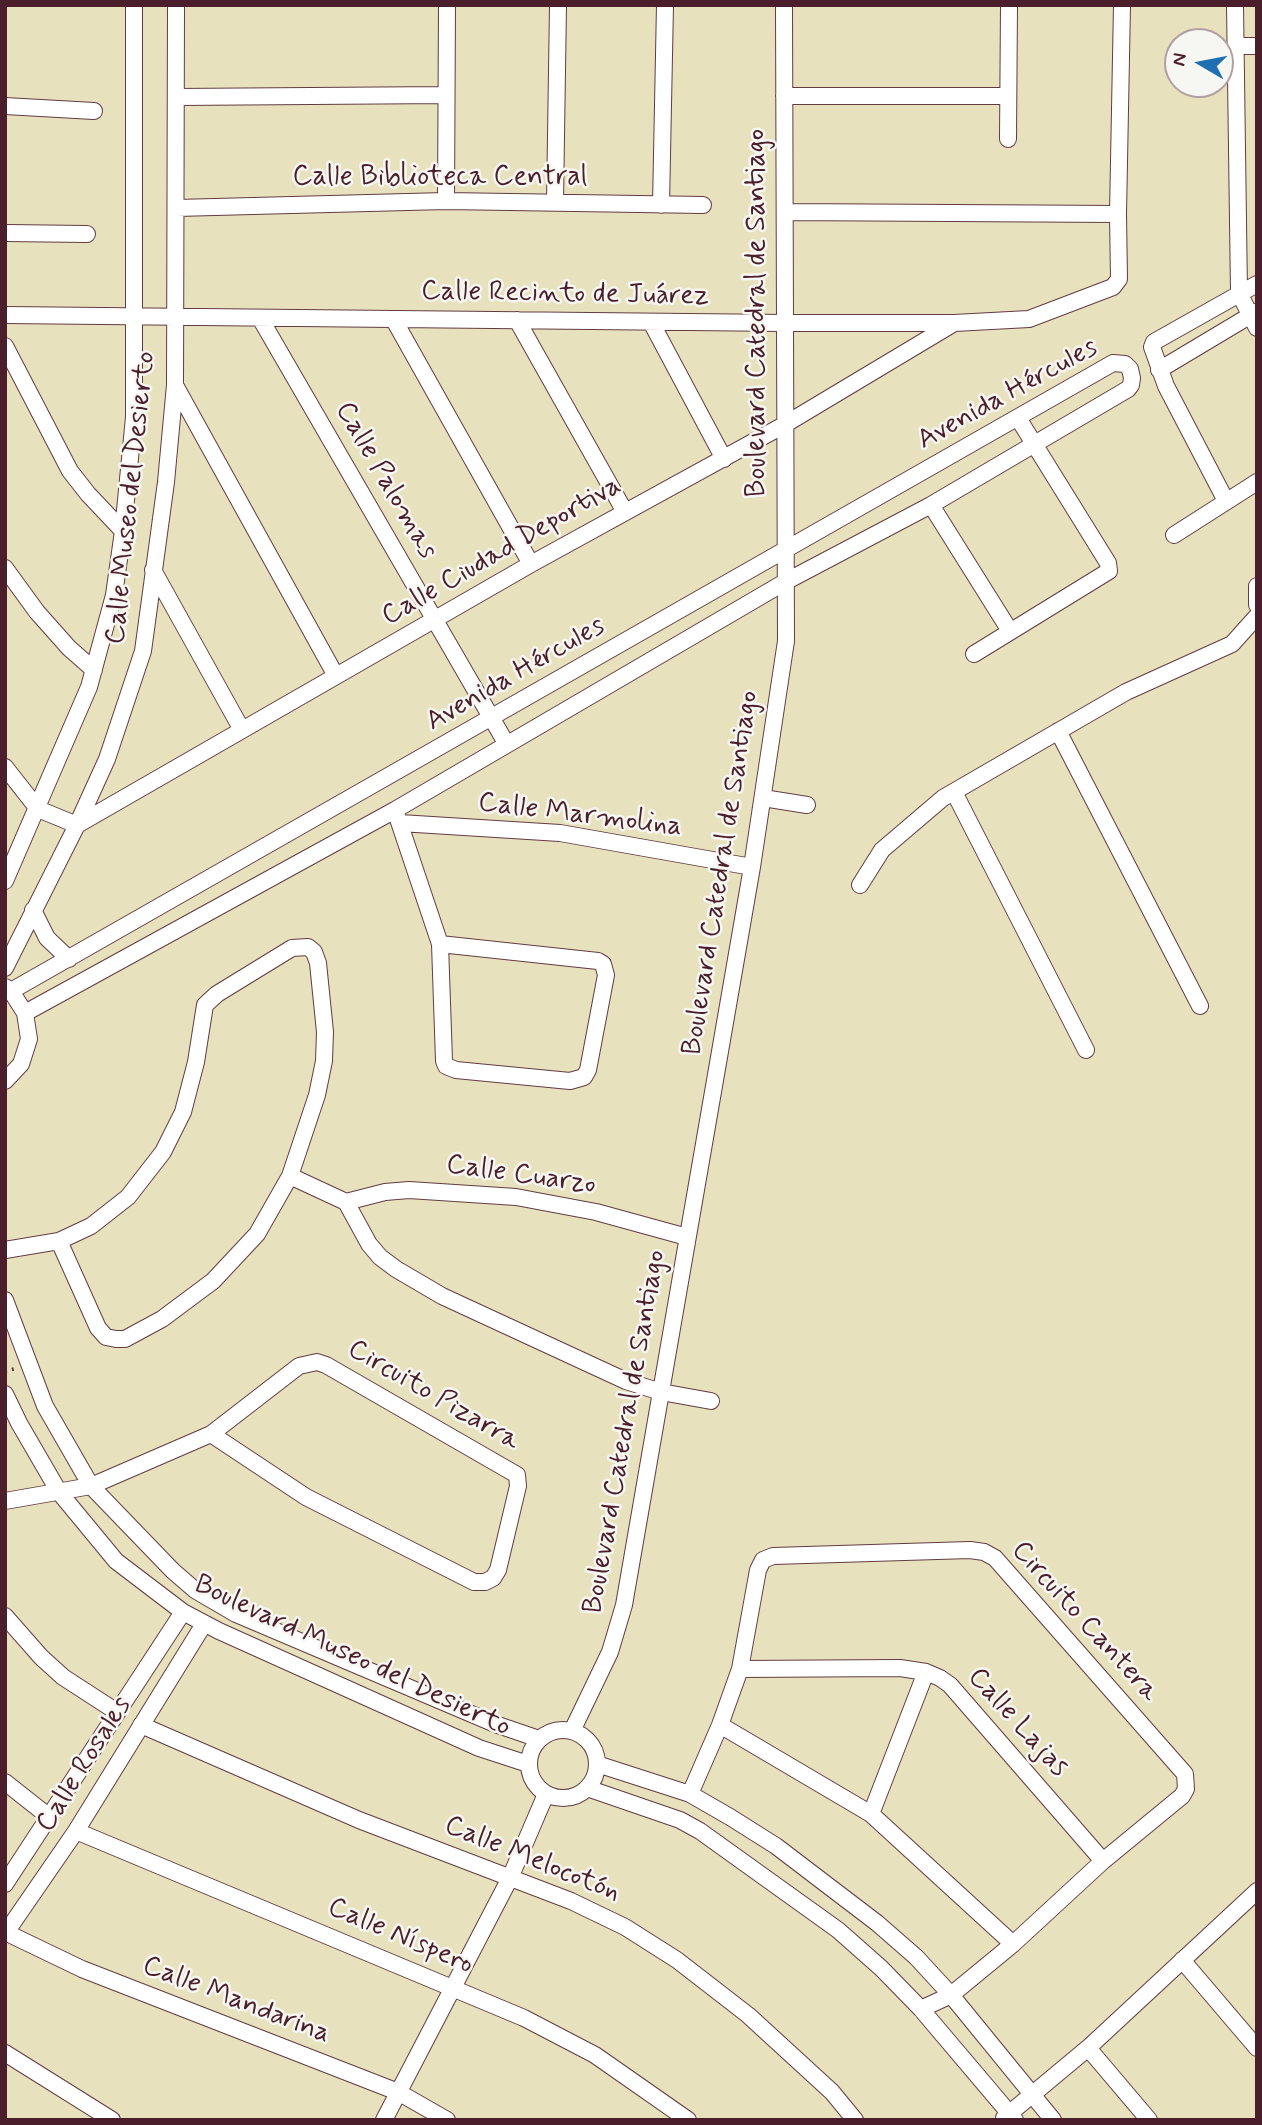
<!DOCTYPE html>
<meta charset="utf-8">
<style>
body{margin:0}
#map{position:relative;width:1262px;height:2125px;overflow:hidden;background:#e8e1bd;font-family:Mynerve,sans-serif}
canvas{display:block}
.frame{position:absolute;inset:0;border:7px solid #4a1f2b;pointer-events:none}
.north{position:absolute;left:1164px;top:28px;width:70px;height:70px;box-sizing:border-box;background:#f6f6f2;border:2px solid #b1a0a2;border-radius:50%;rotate:280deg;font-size:19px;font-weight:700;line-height:28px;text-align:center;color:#4a1f2b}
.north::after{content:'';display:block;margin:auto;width:24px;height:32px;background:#1f6fb2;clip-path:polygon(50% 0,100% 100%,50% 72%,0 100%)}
</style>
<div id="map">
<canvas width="1262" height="2125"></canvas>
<div class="frame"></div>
<div class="north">N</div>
</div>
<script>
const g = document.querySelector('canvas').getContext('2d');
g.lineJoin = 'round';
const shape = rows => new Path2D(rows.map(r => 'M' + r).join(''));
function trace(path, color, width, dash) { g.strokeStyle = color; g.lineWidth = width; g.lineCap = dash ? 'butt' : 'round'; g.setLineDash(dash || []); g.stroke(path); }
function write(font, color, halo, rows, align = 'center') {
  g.font = font + ' Mynerve,sans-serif'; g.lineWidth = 5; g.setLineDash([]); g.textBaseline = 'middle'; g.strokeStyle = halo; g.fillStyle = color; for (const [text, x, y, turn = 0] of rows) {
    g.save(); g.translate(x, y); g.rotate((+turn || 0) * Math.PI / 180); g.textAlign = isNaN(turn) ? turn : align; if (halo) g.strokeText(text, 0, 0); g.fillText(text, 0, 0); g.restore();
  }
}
const path = shape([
 [5,1371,14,1369]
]);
const minor = shape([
 [1235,5,1239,293,1257,328],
 [1235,46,1257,46],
 [784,96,1008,96],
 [176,97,446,95],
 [5,106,94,111],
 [1008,139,1009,5],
 [446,201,447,5],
 [555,202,558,5],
 [661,205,665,5],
 [176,208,446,201,703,205],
 [785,212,1118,214],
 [5,233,87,234],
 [5,315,786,323,954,323,1029,319,1113,287,1119,279,1118,214,1122,5],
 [260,318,506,743],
 [394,320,531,564],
 [517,320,625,512],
 [651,322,724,459],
 [5,346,70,471,88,494,123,531],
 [1159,370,1256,312],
 [175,385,336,676],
 [1226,501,1166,386,1152,347,1154,342,1257,284],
 [931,505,1010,631],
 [1174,535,1257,482],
 [5,568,37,612,69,648,94,670],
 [153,570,242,730],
 [1257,586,1257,605],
 [974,654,1109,571,1108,563,1018,418],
 [1058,731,1200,1006],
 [5,767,38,809,77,825,531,564,784,425,951,325],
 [954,792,1086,1050],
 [763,798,807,805],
 [395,810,440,944,444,1061,446,1066,456,1070,570,1081,584,1077,588,1070,606,975,603,964,598,961,440,944],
 [400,823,560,833,752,867],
 [5,881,89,687,114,595,123,531,134,417,134,5],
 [860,885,882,850,943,798,1126,692,1232,644,1257,616],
 [33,910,47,938,69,959],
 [5,968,77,825,107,759,143,651,166,482,175,385,176,5],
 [5,987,11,991,25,1013,29,1039,21,1064,5,1081],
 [11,991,1113,363,1125,364,1130,369,1132,378,1131,385,1128,389,931,505,785,582,395,810,25,1013],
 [290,1176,346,1202,369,1244,380,1257,396,1269,442,1296,626,1381,661,1392,711,1401],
 [346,1202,385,1192,409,1190,516,1197,596,1212,687,1237],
 [5,1250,59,1241,91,1226,128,1197,163,1152,183,1112,196,1062,205,1005,217,994,292,948,308,947,314,952,318,963,325,1032,324,1061,317,1095,290,1176,257,1234,213,1281,162,1319,125,1339,116,1339,106,1337,98,1328,59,1241],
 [5,1300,45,1406,91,1486,173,1571,195,1590,236,1614,495,1724,539,1739],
 [5,1394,19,1423,59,1492,116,1561,183,1612,219,1631,479,1748,528,1764],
 [5,1501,91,1486,211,1434,299,1366,317,1362,326,1365,517,1475,518,1486,498,1570,493,1578,485,1582,474,1582,306,1497,211,1434],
 [5,1616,41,1657,63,1677,117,1712],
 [740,1669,900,1668,926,1672,940,1678,950,1685,1103,1861],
 [141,1725,359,1820,571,1901,625,1927,677,1960,748,2015,832,2092,855,2120],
 [720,1725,871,1814,1013,1944],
 '529 1764a34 34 0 1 1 68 0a34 34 0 1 1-68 0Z',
 [572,1731,610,1652,624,1605,752,867,786,641,784,5],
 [597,1764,690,1794,730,1817,776,1846,877,1923,916,1957,951,1995,1053,2120],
 [5,1782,48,1816],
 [587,1788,680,1820,700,1831,838,1930,881,1968,921,2009,1015,2120],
 [690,1794,720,1725,740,1669,758,1570,763,1560,773,1556,970,1550,984,1552,995,1558,1185,1774,1186,1789,1182,1796,1103,1861,1013,1944,951,1995,921,2009],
 [871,1814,926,1672],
 [76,1831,524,2018,595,2055,688,2120],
 [5,1884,183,1612],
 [5,1932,82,1969,398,2092,447,2120],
 [5,1934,76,1831,204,1624],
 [1182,1960,1257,2048],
 [1088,2048,1149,2120],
 [5,2053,112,2120],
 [1004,2118,1088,2048,1257,1891],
 [384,2120,510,1878,546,1794]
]);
const streetNames = [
 ["Calle Biblioteca Central",440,178],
 ["Calle Recinto de Juárez",565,295,1],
 ["Boulevard Catedral de Santiago",758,313,-90],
 ["Avenida Hércules",1008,395,-29],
 ["Calle Palomas",385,481,60],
 ["Calle Museo del Desierto",132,498,-84],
 ["Calle Ciudad Deportiva",502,552,-30],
 ["Avenida Hércules",516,675,-30],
 ["Calle Marmolina",580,816,7],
 ["Boulevard Catedral de Santiago",722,873,-81],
 ["Calle Cuarzo",521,1176,8],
 ["Circuito Pizarra",433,1396,30],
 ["Boulevard Catedral de Santiago",626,1432,-80],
 ["Circuito Cantera",1084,1622,48],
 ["Boulevard Museo del Desierto",352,1657,25],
 ["Calle Lajas",1017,1723,48],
 ["Calle Rosales",85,1765,-58],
 ["Calle Melocotón",532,1860,22],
 ["Calle Níspero",400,1937,23],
 ["Calle Mandarina",236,2001,21]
];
trace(minor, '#623c41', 18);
trace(path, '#623c41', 3.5, [2, 5]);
trace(minor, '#fff', 16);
write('28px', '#4a1f2b', '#f6f6f2', streetNames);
</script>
